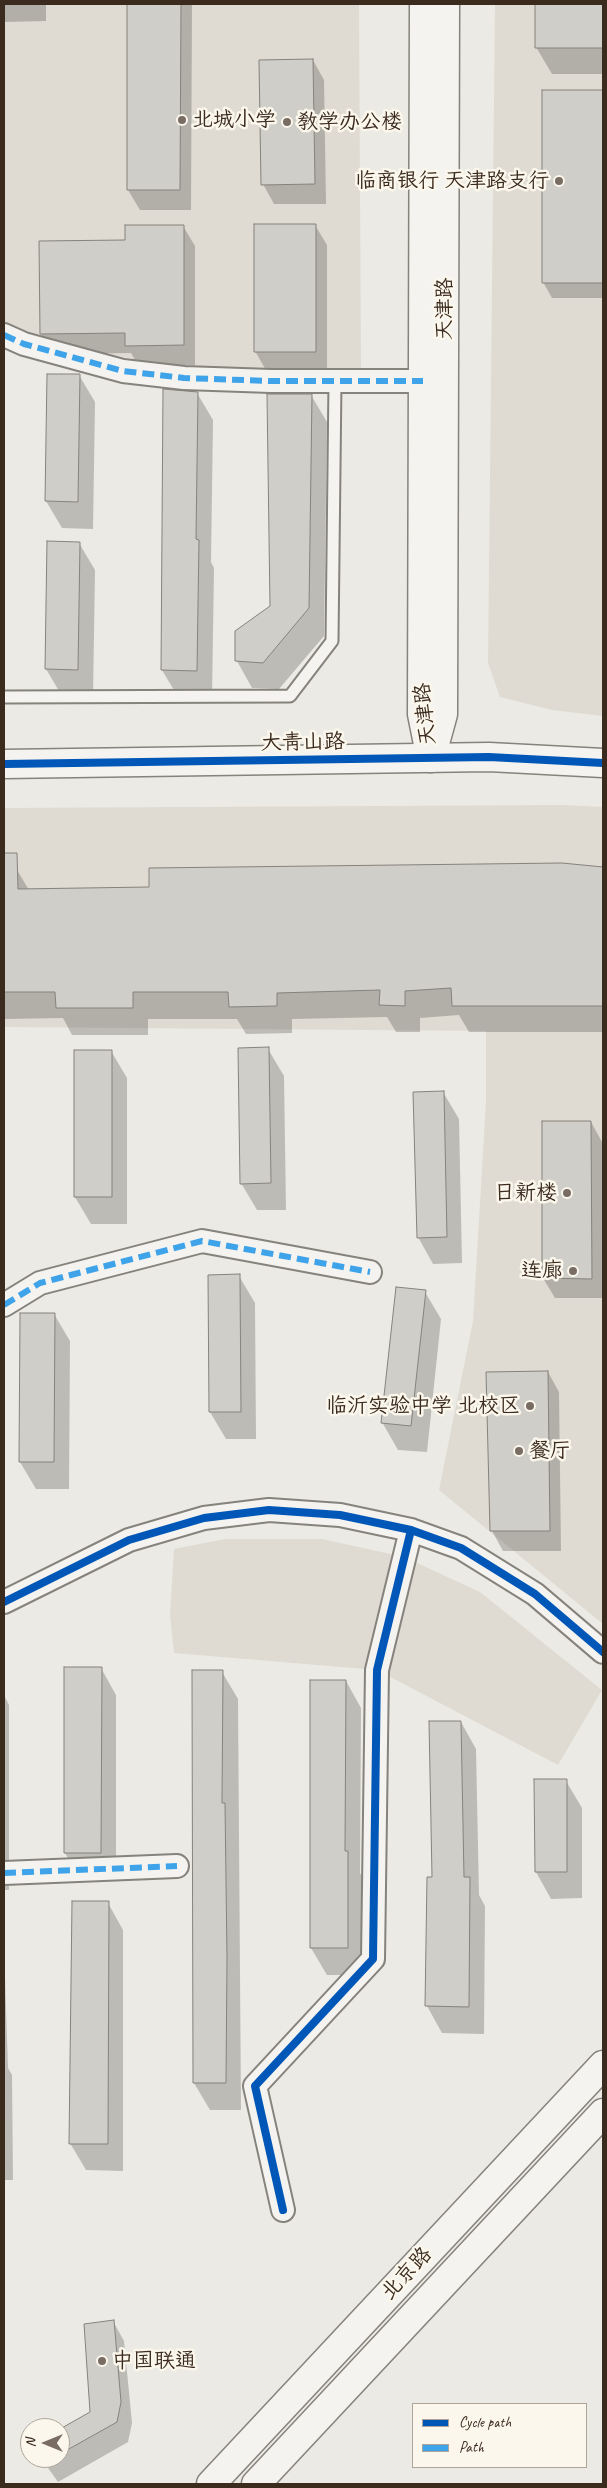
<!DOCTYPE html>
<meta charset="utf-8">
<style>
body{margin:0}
#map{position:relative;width:607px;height:2488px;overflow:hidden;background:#eceae4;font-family:Caveat,sans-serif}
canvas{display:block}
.frame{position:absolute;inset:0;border:5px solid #3b2a1e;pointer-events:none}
.legend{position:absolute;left:412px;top:2403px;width:175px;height:65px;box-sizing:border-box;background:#fbf7ec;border:1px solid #aea59a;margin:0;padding:6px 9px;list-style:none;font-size:15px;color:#3b2a1e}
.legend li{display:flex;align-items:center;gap:10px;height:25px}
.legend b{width:25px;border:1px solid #aea59a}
.north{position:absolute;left:20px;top:2418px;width:50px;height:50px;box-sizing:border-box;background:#fbf7ec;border:1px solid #aea59a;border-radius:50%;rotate:270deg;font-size:14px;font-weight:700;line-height:20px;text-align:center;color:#3b2a1e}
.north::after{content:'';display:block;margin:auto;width:18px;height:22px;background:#796d63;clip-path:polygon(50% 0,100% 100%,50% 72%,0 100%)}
</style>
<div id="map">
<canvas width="607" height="2488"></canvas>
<div class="frame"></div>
<ul class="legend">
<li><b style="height:6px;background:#0057b8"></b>Cycle path</li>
<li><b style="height:6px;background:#3fa3ea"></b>Path</li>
</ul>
<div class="north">N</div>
</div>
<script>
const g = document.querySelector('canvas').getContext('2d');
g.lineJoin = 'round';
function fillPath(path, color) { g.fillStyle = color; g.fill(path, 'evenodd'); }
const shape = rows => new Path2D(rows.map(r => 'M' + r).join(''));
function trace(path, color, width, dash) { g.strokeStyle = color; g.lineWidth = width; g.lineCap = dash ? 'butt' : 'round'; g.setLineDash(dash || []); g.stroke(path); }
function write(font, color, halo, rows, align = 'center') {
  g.font = font + ' Caveat,"LXGW WenKai TC",sans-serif'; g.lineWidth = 5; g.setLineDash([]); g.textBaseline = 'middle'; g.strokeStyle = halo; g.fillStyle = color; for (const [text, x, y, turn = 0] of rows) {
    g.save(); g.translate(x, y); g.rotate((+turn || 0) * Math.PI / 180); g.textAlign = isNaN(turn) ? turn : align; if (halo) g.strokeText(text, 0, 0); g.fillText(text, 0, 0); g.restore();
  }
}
const built = shape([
 [4,4,359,4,361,371,197,372,54,343,4,323],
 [495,4,603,4,603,716,552,710,500,697,488,663],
 [564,805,603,807,603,1624,439,1490,473,1321,486,1101,486,1031,4,1027,4,808],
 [225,1539,322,1539,404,1557,480,1592,602,1690,558,1765,377,1670,174,1653,170,1615,174,1549]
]);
const shadow = shape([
 [4,4,46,4,46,21,4,22],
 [128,4,192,4,191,210,140,210,128,190],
 [537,4,603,4,603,74,552,74,536,47],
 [313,60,324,80,326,204,274,204,263,184],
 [543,91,603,92,603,298,552,298,543,282],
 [315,225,327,245,327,371,267,372,255,351],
 [183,226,195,246,195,365,138,365,131,353,53,354,41,334,40,242,126,241],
 [48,375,79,375,95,402,93,529,62,528,46,501],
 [197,393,213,420,211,562,214,568,212,697,178,697,162,670],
 [311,395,327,422,324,636,279,689,252,688,237,661,271,606],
 [79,543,95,570,93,696,62,696,46,669],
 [562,864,603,869,603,1032,469,1032,459,1015,420,1018,420,1032,396,1032,387,1017,292,1019,292,1033,246,1034,237,1019,148,1019,148,1035,72,1035,63,1018,4,1019,4,870,17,870,29,890,150,888],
 [268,1049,284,1076,286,1210,257,1210,241,1183],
 [111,1051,127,1078,127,1224,91,1224,75,1197],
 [443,1092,459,1119,462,1263,433,1264,418,1237],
 [591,1122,602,1142,603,1298,555,1298,543,1278],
 [209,1276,239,1276,255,1303,256,1439,226,1439,210,1412],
 [425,1292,441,1319,427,1452,398,1450,382,1422],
 [21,1314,54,1314,70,1341,69,1489,36,1489,20,1462],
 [548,1372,559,1392,561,1551,503,1551,492,1531],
 [65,1668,101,1668,116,1695,116,1880,81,1880,65,1853],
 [193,1671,222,1672,238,1699,241,2110,210,2110,194,2083],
 [311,1681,346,1681,361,1708,360,1873,363,1879,363,1975,327,1975,311,1948],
 [4,1695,9,1705,9,1890,4,1890],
 [461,1722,476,1749,479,1895,485,1906,484,2034,442,2033,427,2006,428,1878,433,1878],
 [566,1781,582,1808,582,1898,551,1899,536,1872],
 [108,1903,123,1930,123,2171,86,2170,70,2143],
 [4,1948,8,2068,12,2075,13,2180,4,2180],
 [113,2321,124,2341,132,2423,128,2442,58,2482,41,2458,60,2458,60,2431,92,2413]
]);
const building = shape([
 [127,4,181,4,180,190,127,190,127,4],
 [535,4,603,4,603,48,535,48,535,4],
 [313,59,315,184,261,185,259,60,313,59],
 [542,90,603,90,603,283,542,283,542,90],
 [254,224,316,224,316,352,254,352,254,224],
 [125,225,184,225,184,345,125,346,125,333,40,334,39,241,125,240,125,225],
 [47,374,80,374,78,502,45,501,47,374],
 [163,389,198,392,196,539,199,540,197,671,161,670,163,389],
 [267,394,312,394,309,608,263,663,235,661,235,631,270,606,267,394],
 [47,541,80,542,78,670,45,669,47,541],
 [4,853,17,853,18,889,149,887,149,868,562,863,603,867,603,1006,452,1006,451,988,405,991,405,1006,379,1005,380,990,277,993,277,1006,229,1007,228,992,133,992,133,1008,56,1008,55,992,4,992,4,853],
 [269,1047,271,1183,240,1184,238,1048,269,1047],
 [74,1050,112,1050,112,1197,74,1197,74,1050],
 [444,1091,447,1237,417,1238,413,1092,444,1091],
 [542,1121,591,1121,592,1279,542,1278,542,1121],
 [240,1274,241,1412,209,1412,208,1275,240,1274],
 [396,1287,426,1290,411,1426,381,1423,396,1287],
 [20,1313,55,1313,54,1462,19,1462,20,1313],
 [548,1371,550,1531,490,1531,486,1372,548,1371],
 [64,1667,102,1667,101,1853,64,1853,64,1667],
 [192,1670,223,1670,222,1803,225,1803,227,1958,226,2083,193,2083,192,1670],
 [310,1680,346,1680,345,1851,348,1851,348,1948,310,1948,310,1680],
 [429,1721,461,1721,464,1877,470,1877,469,2007,425,2006,427,1877,432,1877,429,1721],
 [534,1779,567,1779,567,1872,535,1872,534,1779],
 [72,1901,109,1901,108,2144,69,2144,72,1901],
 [114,2320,121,2402,117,2422,60,2454,60,2429,90,2412,84,2324,114,2320]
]);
const service = shape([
 [4,697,290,696,332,641,335,381]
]);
const minor = shape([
 [4,335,24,344,123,371,184,378,271,381,423,381],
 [4,1305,40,1283,202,1241,370,1272],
 [4,1602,129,1540,204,1518,269,1510,340,1515,411,1530,461,1548,535,1594,603,1652],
 [4,1873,177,1866],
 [283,2210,255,2086,373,1959,377,1670,411,1530]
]);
const tertiary = shape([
 [4,764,489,757,603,763]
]);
const secondary = shape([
 [424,4,422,714,430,754],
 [431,758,443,714,445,4],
 [211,2484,603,2065],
 [256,2484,603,2113]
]);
const quiet = shape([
 [4,335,24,344,123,371,184,378,271,381,423,381],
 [4,1305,40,1283,202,1241,370,1272],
 [4,1873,177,1866]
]);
const cycleway = shape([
 [4,764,489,757,603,763],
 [4,1602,129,1540,204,1518,269,1510,340,1515,411,1530,461,1548,535,1594,603,1652],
 [283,2210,255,2086,373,1959,377,1670,411,1530]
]);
const markers = [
 [182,120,5,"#796d63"],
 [287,122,5,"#796d63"],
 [559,181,5,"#796d63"],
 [567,1193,5,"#796d63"],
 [573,1271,5,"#796d63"],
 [530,1406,5,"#796d63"],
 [519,1451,5,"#796d63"],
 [102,2361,5,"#796d63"]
];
const poiNames = [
 ["北城小学",192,120],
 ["教学办公楼",297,122],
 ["临商银行 天津路支行",549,181,"right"],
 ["日新楼",557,1193,"right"],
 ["连廊",563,1271,"right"],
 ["临沂实验中学 北校区",520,1406,"right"],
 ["餐厅",529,1451],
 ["中国联通",112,2361]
];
const streetNames = [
 ["天津路",445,309,-90],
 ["天津路",426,714,-96],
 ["大青山路",303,743,-1],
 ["北京路",407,2274,-47]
];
fillPath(built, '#dfdbd2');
fillPath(shadow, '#0003');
fillPath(building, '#d0cec9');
trace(building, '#86827c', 1);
trace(service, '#86827c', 15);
trace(minor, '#86827c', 26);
trace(tertiary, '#86827c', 31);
trace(secondary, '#86827c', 31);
trace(service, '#f4f3ef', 11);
trace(minor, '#f4f3ef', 22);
trace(tertiary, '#f4f3ef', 28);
trace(secondary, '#f4f3ef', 28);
trace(quiet, '#3fa3ea', 6, [12, 6]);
trace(cycleway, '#0057b8', 8);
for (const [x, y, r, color] of markers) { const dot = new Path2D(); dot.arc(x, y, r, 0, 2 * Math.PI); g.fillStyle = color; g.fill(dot); trace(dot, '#fbf7ec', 2); }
write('21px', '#3b2a1e', '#fbf7ec', poiNames, 'left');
write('21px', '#3b2a1e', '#fbf7ec', streetNames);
</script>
